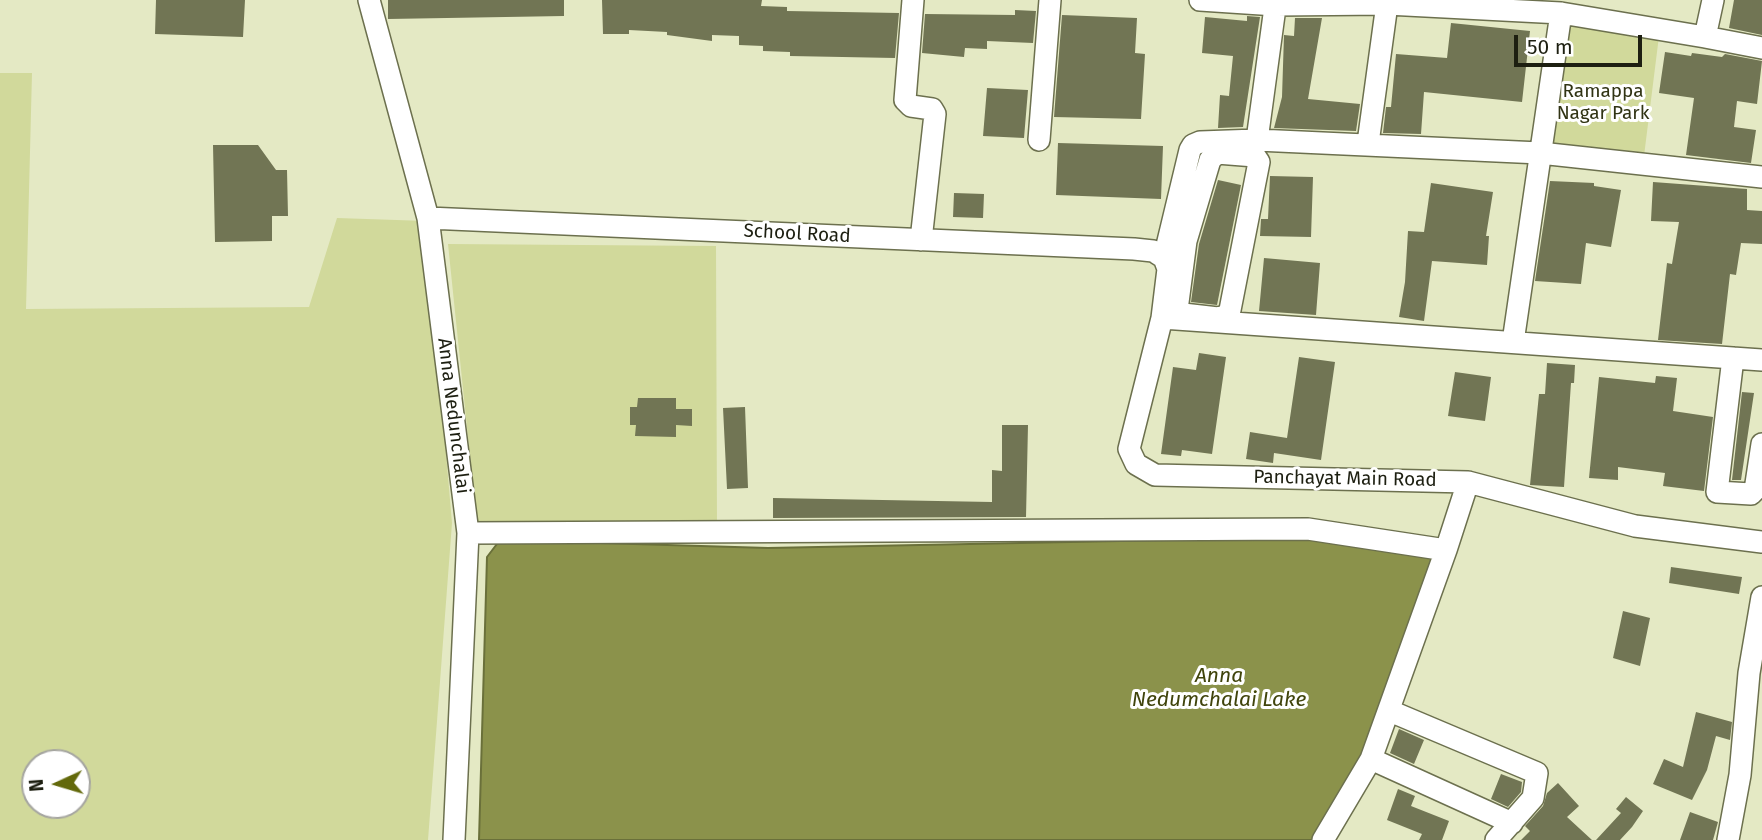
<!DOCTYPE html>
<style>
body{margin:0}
#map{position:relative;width:1762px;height:840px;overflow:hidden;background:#e4e9c4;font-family:"Fira Sans",sans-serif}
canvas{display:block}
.north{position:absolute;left:21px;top:749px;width:70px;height:70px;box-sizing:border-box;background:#fff;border:2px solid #a5a5a0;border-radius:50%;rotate:266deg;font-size:19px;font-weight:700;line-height:28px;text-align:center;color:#1d1f11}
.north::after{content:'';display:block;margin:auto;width:24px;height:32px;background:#63690b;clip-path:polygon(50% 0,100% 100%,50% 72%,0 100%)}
.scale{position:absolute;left:1514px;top:35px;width:128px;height:32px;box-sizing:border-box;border:4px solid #1d1f11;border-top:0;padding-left:9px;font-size:21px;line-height:24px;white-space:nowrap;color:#1d1f11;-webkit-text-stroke:5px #fff;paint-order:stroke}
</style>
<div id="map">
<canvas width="1762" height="840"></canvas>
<div class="north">N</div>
<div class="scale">50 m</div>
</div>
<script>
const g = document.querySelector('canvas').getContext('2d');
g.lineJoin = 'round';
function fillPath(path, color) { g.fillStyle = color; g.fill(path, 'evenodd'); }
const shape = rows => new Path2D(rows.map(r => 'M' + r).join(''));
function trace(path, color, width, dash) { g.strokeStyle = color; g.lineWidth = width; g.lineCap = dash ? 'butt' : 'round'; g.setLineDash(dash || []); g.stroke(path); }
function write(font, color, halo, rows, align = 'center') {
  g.font = font + ' "Fira Sans",sans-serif'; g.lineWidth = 6; g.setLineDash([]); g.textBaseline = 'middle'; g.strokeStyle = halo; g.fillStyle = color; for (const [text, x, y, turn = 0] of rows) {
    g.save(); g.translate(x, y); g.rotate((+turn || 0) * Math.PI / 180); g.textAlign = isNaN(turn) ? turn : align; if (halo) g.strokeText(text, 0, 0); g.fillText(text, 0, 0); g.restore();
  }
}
const green = shape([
 [1568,22,1659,36,1644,156,1550,146],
 [0,73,32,73,26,309,309,307,337,218,426,221,452,523,428,840,0,840],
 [35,763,77,763,77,805,35,805],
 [448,244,716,246,717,527,477,524]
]);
const water = shape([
 [1322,537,1434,558,1366,753,1315,840,479,840,487,557,500,540,768,548,1322,537]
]);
const building = shape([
 [156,0,245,0,243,37,155,34],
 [388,0,564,0,564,16,388,19],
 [602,0,762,0,761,6,787,7,787,11,899,13,895,58,790,56,790,52,763,51,763,46,739,45,739,36,712,35,712,41,667,35,667,32,629,30,629,34,603,34],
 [1734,0,1762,0,1762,35,1729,28],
 [1015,10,1036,11,1033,43,987,41,987,49,965,48,964,57,922,53,925,14,1015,15],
 [1062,15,1137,18,1135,53,1145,54,1141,119,1054,117],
 [1247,16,1260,17,1243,127,1218,128,1220,95,1229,96,1233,56,1202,53,1205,17,1247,21],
 [1295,18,1322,18,1308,99,1360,104,1356,131,1274,128,1282,97,1284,35,1294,36],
 [1451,23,1530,31,1522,102,1424,92,1421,134,1383,133,1386,107,1391,107,1396,54,1447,58],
 [1665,52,1691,56,1692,53,1722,57,1725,54,1762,61,1757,104,1737,101,1734,127,1756,130,1751,163,1686,155,1694,98,1659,93],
 [987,88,1028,90,1024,138,983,136],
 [1058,143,1163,146,1161,199,1056,195],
 [213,145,258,145,276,170,287,170,288,216,272,216,272,241,215,242],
 [1270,176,1313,177,1311,237,1260,236,1261,219,1268,219],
 [1218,180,1241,185,1217,305,1191,302,1199,244],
 [1550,181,1594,183,1594,186,1621,190,1611,247,1586,243,1581,284,1535,281],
 [1653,182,1747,189,1747,210,1762,211,1762,244,1741,243,1736,275,1730,274,1722,344,1658,340,1667,263,1672,264,1679,222,1651,221],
 [1431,183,1493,192,1486,236,1489,236,1487,265,1432,261,1424,321,1399,317,1405,282,1408,231,1424,232],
 [954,193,984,194,983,218,953,217],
 [1264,258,1320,263,1316,315,1259,311],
 [1199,353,1226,357,1212,454,1182,450,1181,456,1161,454,1173,367,1196,370],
 [1299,357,1335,362,1321,460,1274,453,1273,463,1246,459,1250,432,1287,438],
 [1547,363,1575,365,1574,383,1571,383,1564,487,1530,485,1539,394,1545,394],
 [1455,372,1491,377,1485,421,1448,416],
 [1656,376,1677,378,1673,411,1713,417,1704,491,1663,486,1665,473,1618,467,1618,480,1589,478,1599,377,1655,383],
 [1742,392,1754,393,1741,480,1732,480],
 [638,398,676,398,676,409,692,409,692,426,676,425,676,437,635,436,636,425,630,425,630,407,637,407],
 [745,407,748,488,727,489,723,408],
 [1002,425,1028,425,1026,517,773,518,773,498,992,502,992,470,1002,471],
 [1671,567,1742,577,1739,594,1669,583],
 [1623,611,1650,618,1640,666,1613,658],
 [1696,712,1732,722,1730,740,1716,736,1707,770,1692,800,1653,784,1664,759,1683,767],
 [1399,729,1424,740,1414,764,1390,753],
 [1501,774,1522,782,1521,792,1508,807,1491,799],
 [1558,783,1579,806,1567,817,1592,840,1521,840,1530,831,1525,826,1543,806,1547,793],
 [1398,789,1415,796,1411,806,1449,821,1442,840,1419,840,1422,834,1387,820],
 [1626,797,1643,811,1632,827,1620,840,1596,840,1621,813,1616,809],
 [1690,812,1718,822,1713,840,1680,840]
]);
const minor = shape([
 [369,0,428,218,468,533,454,840],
 [913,0,905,100,911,106,932,109,935,114,921,240],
 [1200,0,1276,5,1387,4,1561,13,1705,37],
 [1713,0,1705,37,1762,48],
 [1039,140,1050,0],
 [1257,140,1276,0],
 [1368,143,1387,4],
 [1217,153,1255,156,1259,162,1230,310,1226,316,1218,318,1183,314,1177,310,1186,241,1210,160,1217,153],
 [428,218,1134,249,1153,251,1164,258],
 [1164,258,1168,269,1162,318,1129,449,1136,464,1155,475,1468,482,1635,526,1762,542],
 [1164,258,1190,150,1193,145,1200,142,1257,140,1540,153,1762,177],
 [1162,318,1762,360],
 [1513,342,1561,13],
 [1733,358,1717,492,1751,494,1755,490,1762,444],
 [468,533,1308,529,1446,550,1371,759,1323,840],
 [1446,550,1468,482],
 [1390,711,1537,773,1533,798,1496,840],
 [1371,759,1512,823],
 [1728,840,1740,775,1749,673,1762,597]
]);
const parkNames = [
 ["Ramappa",1603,92],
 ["Nagar Park",1603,114]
];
const streetNames = [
 ["School Road",797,234,3],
 ["Anna Nedunchalai",453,416,83],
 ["Panchayat Main Road",1345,479,1]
];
const waterNames = [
 ["Anna",1219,676],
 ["Nedumchalai Lake",1219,700]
];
fillPath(green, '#d1d99b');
fillPath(water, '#8b924b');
trace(water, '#6a703a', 2);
fillPath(building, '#717554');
trace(minor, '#6c704e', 24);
trace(minor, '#fff', 21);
write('19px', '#313414', '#fff', parkNames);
write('19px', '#1d1f11', '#fff', streetNames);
write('italic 21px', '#40440c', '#fff', waterNames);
</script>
